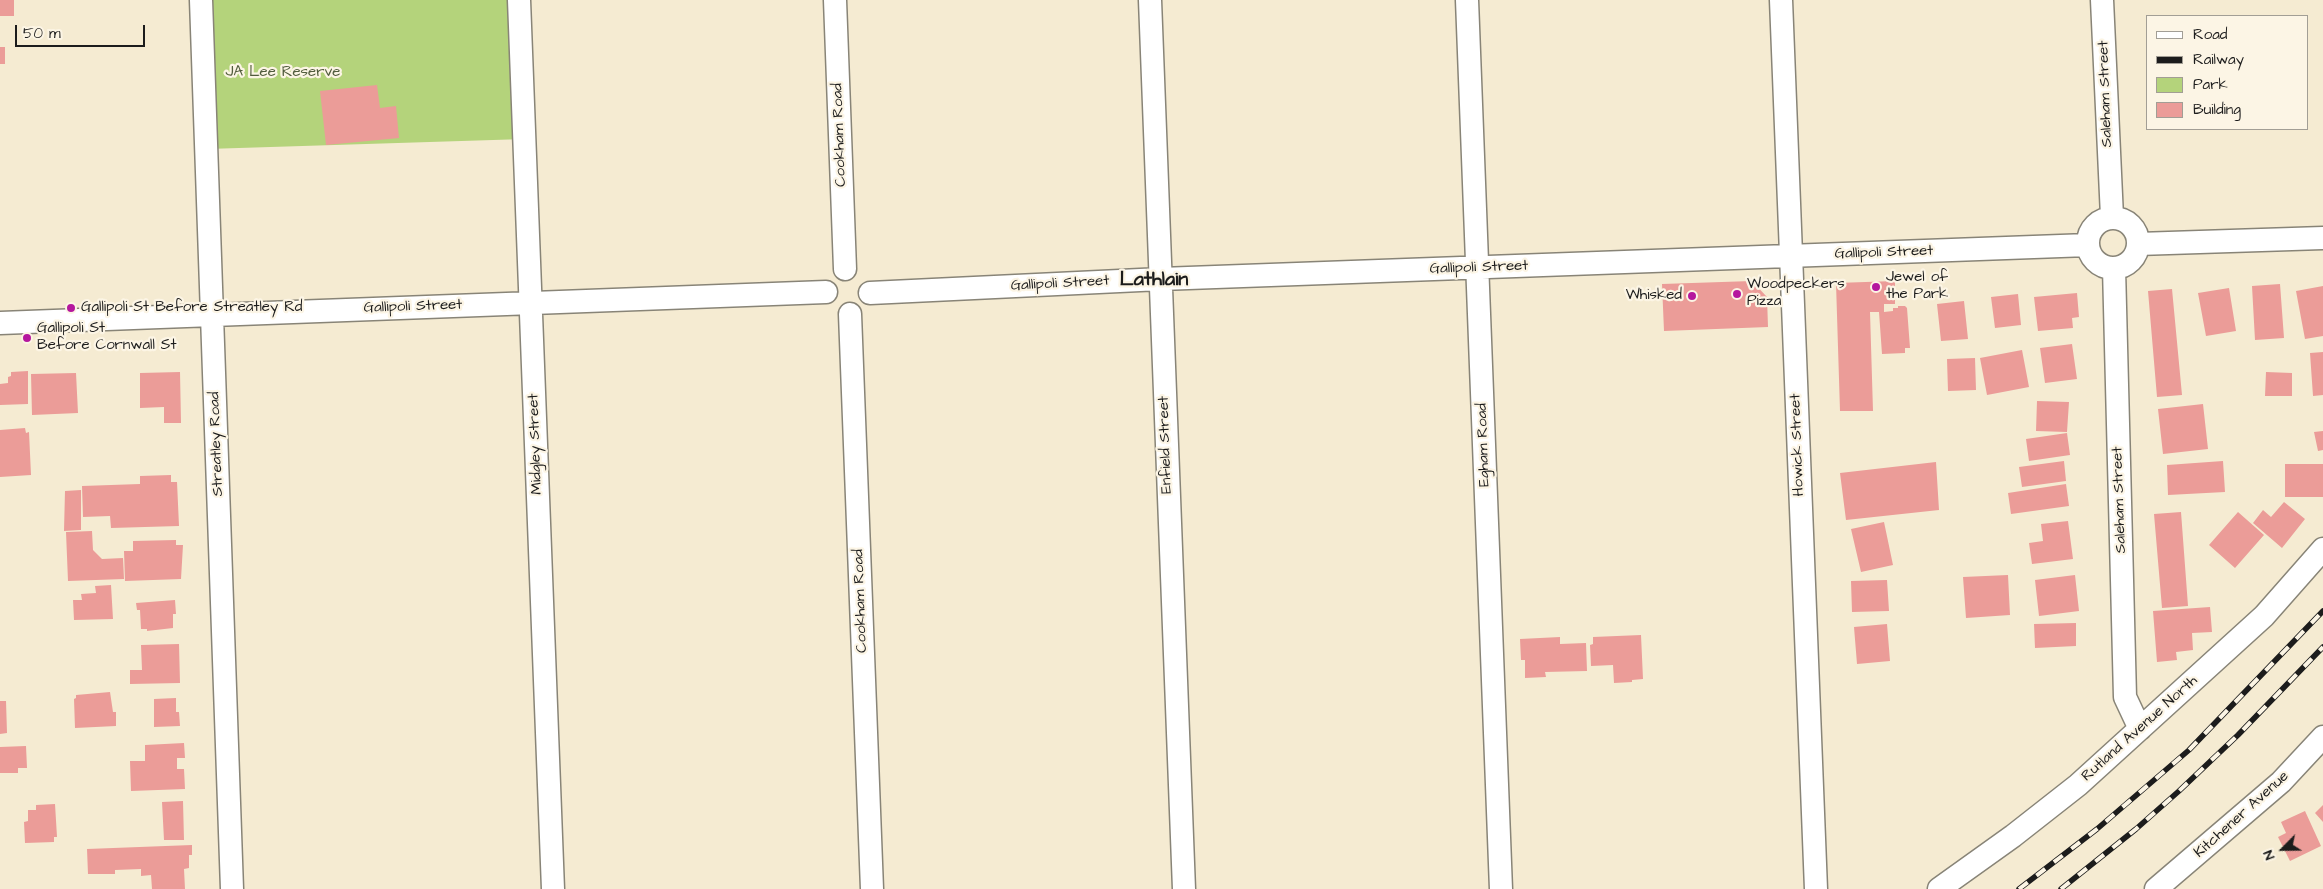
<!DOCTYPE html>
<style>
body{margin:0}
#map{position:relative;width:2323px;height:889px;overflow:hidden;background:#f5ebd2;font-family:"Architects Daughter",sans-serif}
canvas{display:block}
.legend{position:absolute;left:2146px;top:15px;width:162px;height:115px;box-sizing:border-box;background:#fcf5e5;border:1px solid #a29e95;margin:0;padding:6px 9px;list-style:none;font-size:15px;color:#1c1c1c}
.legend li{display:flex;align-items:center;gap:10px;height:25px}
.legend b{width:25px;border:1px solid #a29e95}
.north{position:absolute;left:2258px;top:824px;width:50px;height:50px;-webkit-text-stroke:4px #fcf5e5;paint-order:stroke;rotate:247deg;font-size:14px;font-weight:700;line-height:20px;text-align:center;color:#1c1c1c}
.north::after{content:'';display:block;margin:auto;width:18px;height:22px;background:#1c1c1c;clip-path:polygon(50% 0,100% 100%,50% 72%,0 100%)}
.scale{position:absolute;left:15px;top:25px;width:130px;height:22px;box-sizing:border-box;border:2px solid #1c1c1c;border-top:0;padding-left:6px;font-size:15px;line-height:18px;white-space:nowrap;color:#1c1c1c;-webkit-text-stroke:4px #fcf5e5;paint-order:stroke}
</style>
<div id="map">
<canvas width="2323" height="889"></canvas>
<ul class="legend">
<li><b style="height:6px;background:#fff"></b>Road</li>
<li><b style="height:6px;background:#1c1c1c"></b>Railway</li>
<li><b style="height:14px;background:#b4d37b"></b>Park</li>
<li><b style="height:14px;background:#eb9c98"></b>Building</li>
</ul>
<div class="north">N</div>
<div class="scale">50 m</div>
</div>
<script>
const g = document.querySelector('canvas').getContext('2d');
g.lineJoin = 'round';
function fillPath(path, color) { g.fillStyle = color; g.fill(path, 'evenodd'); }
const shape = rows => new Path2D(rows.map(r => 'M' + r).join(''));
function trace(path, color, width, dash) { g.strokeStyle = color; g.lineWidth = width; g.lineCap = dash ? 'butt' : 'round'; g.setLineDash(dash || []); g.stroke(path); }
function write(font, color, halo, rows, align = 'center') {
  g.font = font + ' "Architects Daughter",sans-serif'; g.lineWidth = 4.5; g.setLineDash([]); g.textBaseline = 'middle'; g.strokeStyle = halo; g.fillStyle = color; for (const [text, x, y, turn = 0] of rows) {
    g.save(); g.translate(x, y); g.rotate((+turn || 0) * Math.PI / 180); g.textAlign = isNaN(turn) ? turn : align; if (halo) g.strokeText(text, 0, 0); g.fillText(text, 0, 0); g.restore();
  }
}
const green = shape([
 [201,0,519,0,525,139,207,149]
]);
const building = shape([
 [0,0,14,0,14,16,0,16],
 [0,47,5,47,5,64,0,64],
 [377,85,380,108,396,106,399,138,326,145,320,91],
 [1752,281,1767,297,1768,327,1664,331,1662,284],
 [1895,281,1895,304,1884,304,1884,312,1893,311,1893,308,1898,308,1898,306,1905,306,1907,308,1910,348,1905,348,1905,353,1882,354,1879,312,1870,312,1873,411,1840,411,1836,283],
 [2280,284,2284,338,2255,340,2252,286],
 [2323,286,2323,336,2305,339,2296,291],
 [2229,288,2236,331,2206,336,2198,293],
 [2172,289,2182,395,2157,397,2148,291],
 [2077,293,2079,317,2072,318,2073,328,2038,331,2034,297],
 [2018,294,2021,325,1995,328,1991,297],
 [1964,301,1968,339,1941,341,1937,304],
 [2072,344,2077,379,2045,383,2040,348],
 [2022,350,2029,387,1987,395,1980,358],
 [2323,352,2323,395,2313,396,2310,353],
 [1975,358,1976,390,1948,391,1947,359],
 [28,371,28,404,0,405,0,384,8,383,8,377,11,376,11,372],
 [180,372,181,423,164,423,164,407,140,408,140,373],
 [2266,372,2292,373,2292,396,2265,396],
 [76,373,78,413,32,415,31,374],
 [2037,401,2069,402,2067,432,2036,431],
 [2203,404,2208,449,2163,454,2158,409],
 [25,428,26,433,29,432,31,475,0,477,0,430],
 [2323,431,2323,450,2318,451,2314,432],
 [2067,433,2070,455,2029,461,2026,439],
 [2064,461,2066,481,2022,487,2019,467],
 [2223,461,2225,492,2168,495,2167,465],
 [1936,462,1939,510,1846,520,1840,473],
 [2285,464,2323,464,2323,497,2285,497],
 [171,475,171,482,177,482,179,526,111,528,110,516,83,517,82,486,140,484,140,476],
 [2066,484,2069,506,2011,514,2008,493],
 [81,490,81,530,64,531,65,491],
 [2284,502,2305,519,2282,548,2253,523,2263,510,2271,517],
 [2181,512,2188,606,2162,608,2154,514],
 [2238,512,2264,535,2235,568,2209,545],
 [2068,521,2073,559,2032,564,2029,543,2043,541,2041,524],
 [1884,522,1893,565,1861,572,1851,529],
 [92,531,93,550,102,559,123,558,124,579,68,581,66,532],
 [176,540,176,545,183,545,181,579,125,581,124,551,133,551,133,541],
 [2008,575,2010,615,1966,618,1963,577],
 [2075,575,2079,611,2039,616,2035,580],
 [1887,580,1889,611,1852,612,1851,581],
 [111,585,113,619,74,620,73,600,82,600,81,594,96,593,95,586],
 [175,600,176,614,173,614,173,628,147,631,147,629,141,629,140,610,137,610,136,603],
 [2210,607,2212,632,2192,633,2193,650,2176,652,2177,660,2157,662,2153,611],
 [2076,623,2076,646,2035,648,2034,624],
 [1887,624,1890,661,1857,664,1854,627],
 [1641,635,1643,679,1632,680,1632,682,1614,683,1613,665,1591,666,1590,645,1593,644,1593,637],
 [1560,637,1560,644,1586,643,1587,671,1545,672,1546,677,1525,678,1525,660,1521,660,1520,639],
 [179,644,180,683,130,684,130,670,142,670,141,645],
 [110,692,113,712,116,712,116,726,75,728,74,699,76,698,76,695],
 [176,698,176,712,179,712,180,726,154,727,154,699],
 [0,701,6,701,7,733,0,734],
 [184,743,185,758,177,758,177,769,184,769,185,789,131,791,130,761,145,761,145,745],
 [26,746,27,768,18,768,18,773,0,773,0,747],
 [183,801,184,840,164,840,162,802],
 [55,804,57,837,54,837,54,842,25,843,24,822,28,821,28,810,36,810,36,805],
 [2323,805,2323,822,2315,813],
 [2305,811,2321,846,2290,861,2278,837,2286,833,2281,822],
 [192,845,192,855,189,855,189,868,184,869,185,889,152,889,151,875,141,876,141,869,115,870,115,874,88,874,87,849]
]);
const minor = shape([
 [201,0,232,889],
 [519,0,553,889],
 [835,0,845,269],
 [1150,0,1184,889],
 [1467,0,1501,889],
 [1781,0,1816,889],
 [2102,0,2112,217],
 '2088 243a25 25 0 1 1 50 0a25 25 0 1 1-50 0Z',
 [2138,244,2323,238],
 [2114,268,2125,697,2140,729],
 [870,293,1161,279,2088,245],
 [850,314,872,889],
 [0,323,826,292],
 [1939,889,2013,836,2078,785,2264,616,2323,549],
 [2156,889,2281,782,2323,737]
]);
const rail = shape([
 [2019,889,2097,829,2189,750,2323,611],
 [2061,889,2136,829,2179,791,2238,735,2323,647]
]);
const markers = [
 [1876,287,5,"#b5179e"],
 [1737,294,5,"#b5179e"],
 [1692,296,5,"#b5179e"],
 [71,308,5,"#b5179e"],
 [27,338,5,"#b5179e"]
];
const parkNames = [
 ["JA Lee Reserve",283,73]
];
const streetNames = [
 ["Saleham Street",2106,94,-92],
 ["Cookham Road",840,135,-92],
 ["Gallipoli Street",1884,253,-2],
 ["Gallipoli Street",1479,268,-2],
 ["Gallipoli Street",1060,284,-3],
 ["Gallipoli Street",413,307,-2],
 ["Streatley Road",217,444,-92],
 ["Midgley Street",536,444,-92],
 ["Enfield Street",1166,445,-92],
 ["Egham Road",1484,445,-92],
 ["Howick Street",1798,445,-92],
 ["Saleham Street",2120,500,-92],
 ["Cookham Road",861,601,-92],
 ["Rutland Avenue North",2140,729,-42],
 ["Kitchener Avenue",2242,815,-42]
];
const poiNames = [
 ["Jewel of",1886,278],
 ["the Park",1886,295],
 ["Woodpeckers",1747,285],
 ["Pizza",1747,302],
 ["Whisked",1682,296,"right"],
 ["Gallipoli St Before Streatley Rd",81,308],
 ["Gallipoli St",37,329],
 ["Before Cornwall St",37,346]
];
const districtNames = [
 ["Lathlain",1154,281]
];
fillPath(green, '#b4d37b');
fillPath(building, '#eb9c98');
trace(minor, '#888477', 25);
trace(minor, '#fff', 22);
trace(rail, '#1c1c1c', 5.5);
trace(rail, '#fcf5e5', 4, [11]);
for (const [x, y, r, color] of markers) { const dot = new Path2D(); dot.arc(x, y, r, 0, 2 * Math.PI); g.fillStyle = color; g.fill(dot); trace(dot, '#fcf5e5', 2); }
write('15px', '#515c3d', '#fcf5e5', parkNames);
write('15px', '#1c1c1c', '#fcf5e5', streetNames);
write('15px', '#1c1c1c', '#fcf5e5', poiNames, 'left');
write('bold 20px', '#1c1c1c', '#fcf5e5', districtNames);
</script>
